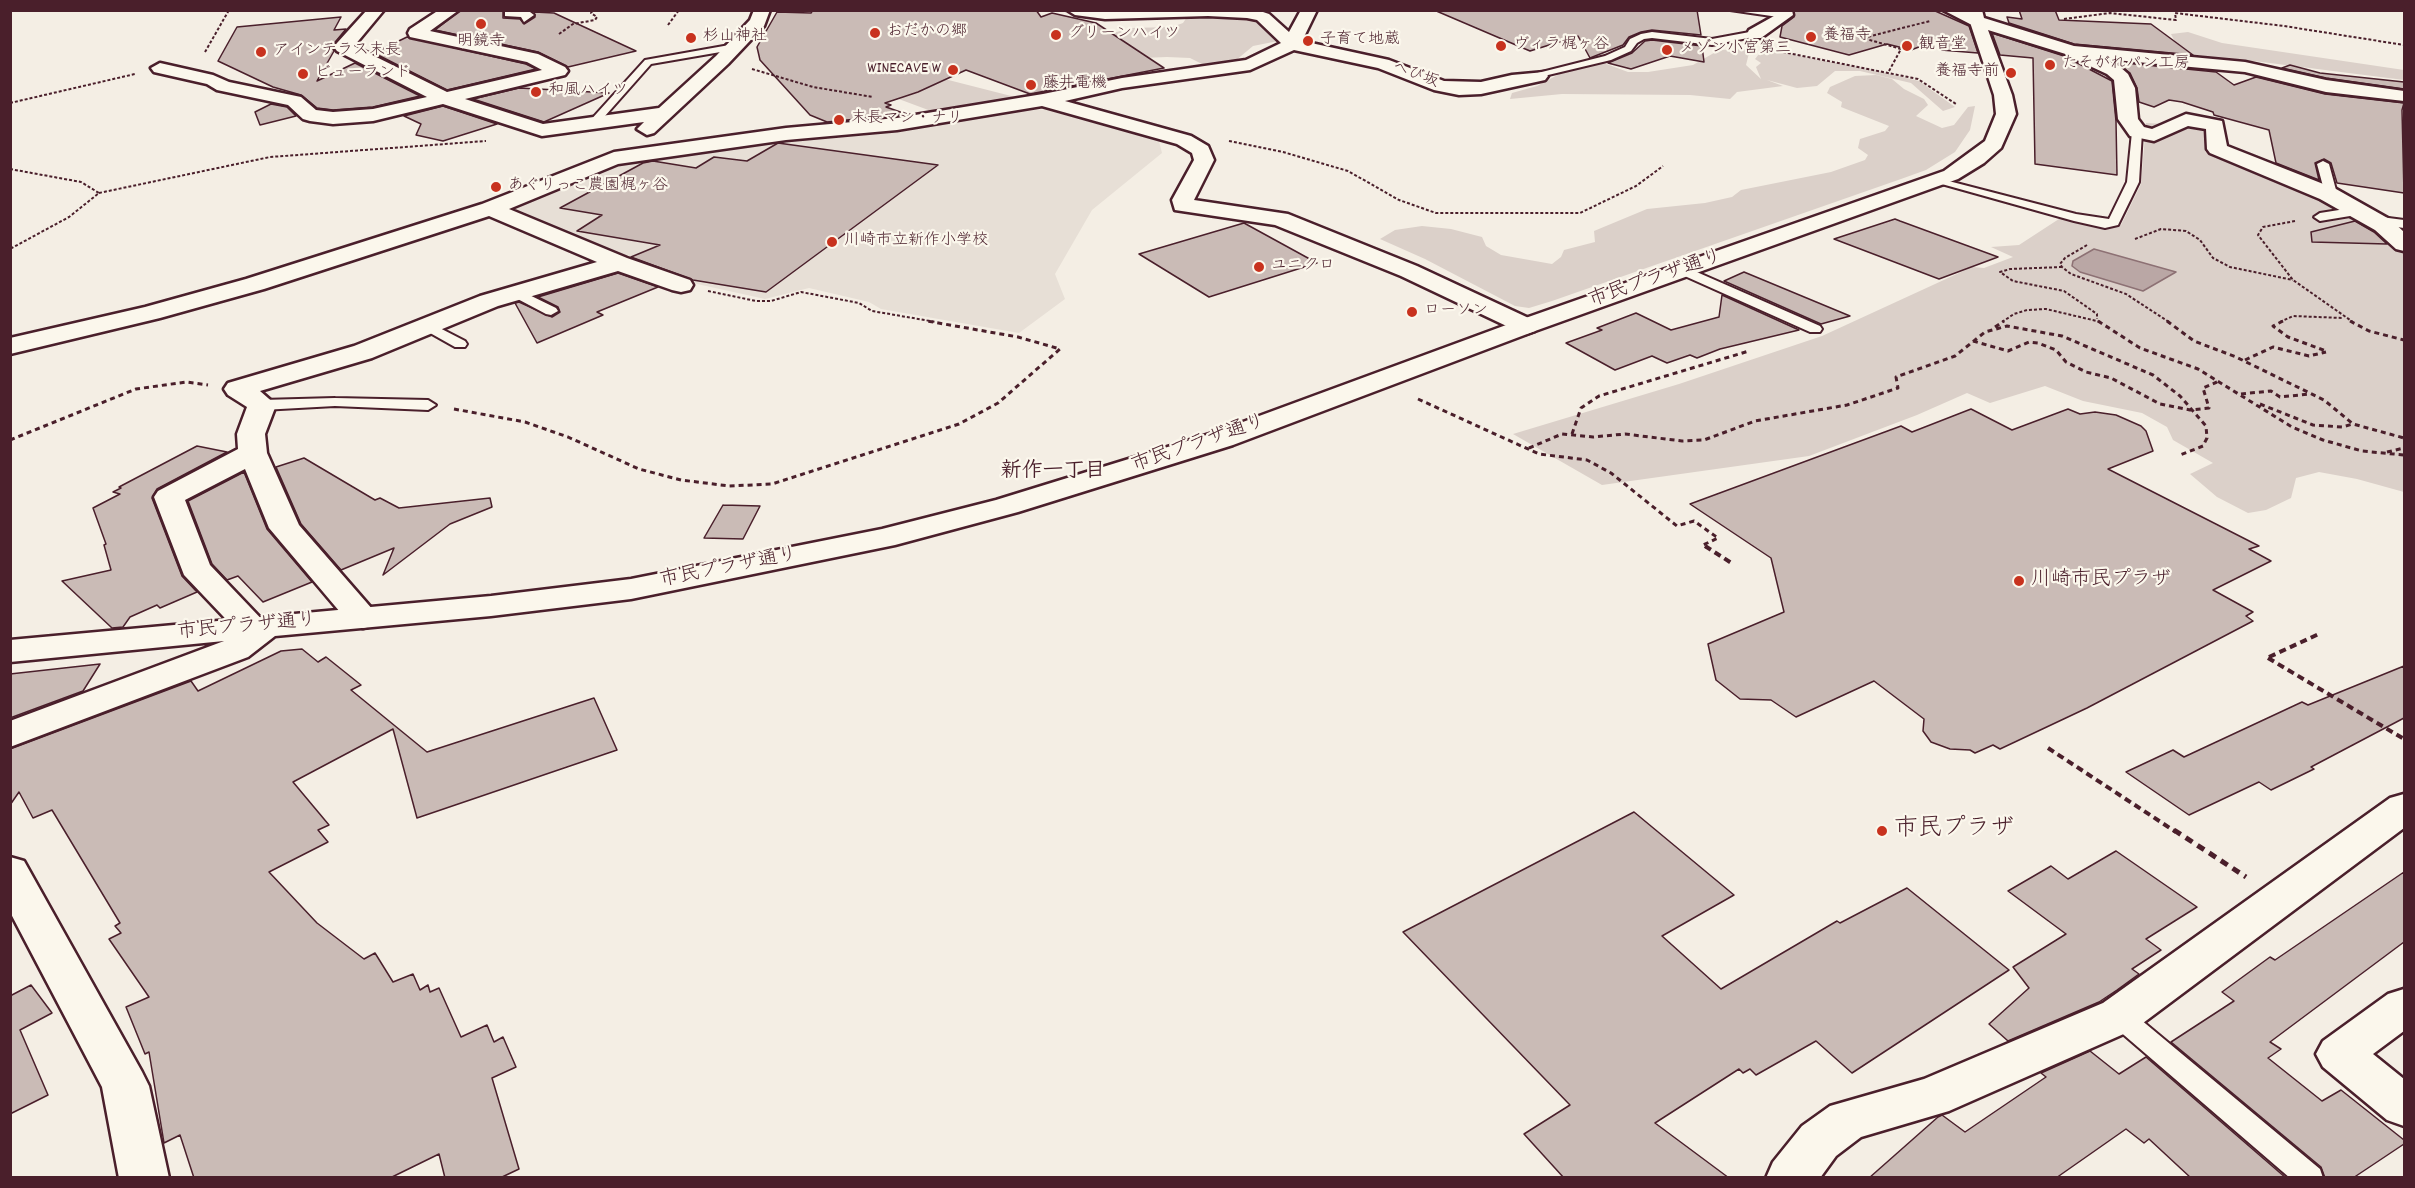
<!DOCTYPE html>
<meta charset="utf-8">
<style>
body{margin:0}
#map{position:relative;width:2415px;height:1188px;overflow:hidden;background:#f4eee4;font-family:Dekko,sans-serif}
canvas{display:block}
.frame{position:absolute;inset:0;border:12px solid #4a1f2b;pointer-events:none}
</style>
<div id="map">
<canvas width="2415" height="1188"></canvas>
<div class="frame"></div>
</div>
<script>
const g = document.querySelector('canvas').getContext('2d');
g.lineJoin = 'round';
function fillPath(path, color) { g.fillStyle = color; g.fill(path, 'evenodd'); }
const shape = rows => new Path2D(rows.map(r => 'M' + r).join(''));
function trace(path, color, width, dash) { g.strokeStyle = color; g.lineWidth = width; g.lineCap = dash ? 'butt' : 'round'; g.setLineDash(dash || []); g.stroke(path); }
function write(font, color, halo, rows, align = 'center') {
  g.font = font + ' Dekko,"Klee One",sans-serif'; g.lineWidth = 4.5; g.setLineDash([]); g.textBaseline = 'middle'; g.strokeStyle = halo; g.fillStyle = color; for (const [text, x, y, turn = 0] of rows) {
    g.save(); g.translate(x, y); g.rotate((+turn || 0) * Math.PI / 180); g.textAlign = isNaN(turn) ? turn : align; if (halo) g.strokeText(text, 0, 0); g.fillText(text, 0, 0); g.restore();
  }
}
const built = shape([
 [1031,109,1047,110,1159,141,1162,153,1092,210,1055,274,1065,299,1019,333,881,309,869,302,809,288,765,299,679,280,514,210,517,205,607,166,715,148,877,134]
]);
const green = shape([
 [1200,13,1217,13,1254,19,1278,41,1253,46,1235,61,1222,65,1204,65,1190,58,1167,57,1041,62,921,73,1019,98,946,110,931,111,888,95,885,48,1103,36,1131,28,1172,27,1183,23,1187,17],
 [2188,32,2222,43,2404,70,2404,80,2254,61,2241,63,2099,43,2175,42,2171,34],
 [1750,49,1746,65,1761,79,1756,67,1761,63,1755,59,1759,54,1778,52,1874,70,1919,81,1955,107,1943,111,1911,83,1860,71,1835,71,1817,86,1797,88,1767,80,1783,86,1737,92,1730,99,1690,95,1562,94,1510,99,1512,93,1537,86,1563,72,1601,62,1628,72,1648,72,1693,65,1719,50],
 [1876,75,1892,79,1904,89,1924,99,1928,105,1916,116,1942,128,1954,125,1968,107,1975,106,1970,130,1955,152,1926,170,1901,179,1552,301,1529,308,1515,306,1425,259,1380,239,1395,230,1422,226,1451,229,1482,237,1486,246,1501,255,1552,264,1561,257,1564,250,1595,242,1594,231,1647,209,1705,203,1732,197,1741,190,1831,172,1865,160,1868,155,1858,148,1860,139,1885,131,1889,126,1841,107,1842,102,1827,93,1830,87,1855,76],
 [2146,123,2205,126,2205,152,2246,165,2378,225,2404,249,2404,492,2357,479,2319,472,2296,478,2291,498,2266,510,2248,513,2217,497,2190,474,2213,463,2173,440,2167,427,2142,413,2083,401,2045,386,1990,403,1967,393,1917,415,1809,456,1602,485,1513,434,1679,384,1822,336,1972,267,1984,268,2013,257,1991,247,2019,245,2062,217,2103,227,2121,225,2141,184]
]);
const water = shape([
 [2094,249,2176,272,2143,291,2080,272,2072,266,2073,261,2094,249]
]);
const building = shape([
 [461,10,503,10,503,18,520,19,524,24,535,17,534,12,554,13,636,51,568,67,538,52,435,30,461,10],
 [813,10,1036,10,1041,17,1052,13,1096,23,1164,68,1030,94,966,70,918,92,885,103,891,105,886,107,906,114,827,122,810,115,760,60,757,47,777,12,811,13,813,10],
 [1434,10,1697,10,1701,35,1652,30,1641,32,1629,37,1623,45,1590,58,1578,36,1530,51,1434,10],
 [1794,10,1933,10,1969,26,1978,53,1941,50,1937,40,1911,50,1887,44,1849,55,1780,37,1782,26,1794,17,1794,10],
 [2019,10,2055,10,2059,20,2151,24,2193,55,2074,44,2009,23,2007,17,2022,19,2019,10],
 [341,17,334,30,346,29,332,46,334,51,317,81,355,63,420,96,373,107,333,110,317,108,301,95,273,87,218,61,237,27,341,17],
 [1992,33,2064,56,2112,81,2116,121,2117,175,2035,164,2033,58,2000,55,1992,33],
 [407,37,526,64,536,69,447,90,374,53,407,37],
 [1652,40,1702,46,1704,62,1670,56,1631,69,1608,63,1632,53,1645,41,1652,40],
 [2116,62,2216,72,2234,85,2256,77,2325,94,2404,103,2402,110,2404,193,2337,183,2331,163,2324,159,2315,163,2319,180,2276,163,2269,130,2214,115,2213,112,2182,102,2169,100,2154,107,2139,102,2137,88,2130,73,2116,62],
 [2290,65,2320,73,2404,82,2404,89,2326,78,2282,68,2290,65],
 [519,88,557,90,609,93,544,122,473,99,519,88],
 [271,104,287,107,296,116,260,125,255,112,271,104],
 [443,106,497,124,443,141,416,135,421,124,404,116,443,106],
 [778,143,938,165,766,292,693,280,631,257,660,245,577,231,602,215,560,208,643,163,653,161,696,168,714,157,747,161,778,143],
 [1895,219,1900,221,1998,257,1939,279,1834,239,1895,219],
 [2355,221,2374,232,2387,244,2312,242,2311,232,2355,221],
 [1244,223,1317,263,1209,297,1139,254,1244,223],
 [1744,272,1850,316,1821,324,1724,281,1744,272],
 [618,273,658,287,597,312,603,315,537,343,515,303,519,302,552,317,560,312,558,307,538,297,618,273],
 [1722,295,1799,330,1720,349,1697,358,1690,355,1667,363,1652,356,1615,370,1566,343,1602,330,1597,328,1636,313,1671,330,1719,317,1722,295],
 [1971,409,2012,430,2068,409,2080,414,2095,412,2116,415,2141,426,2146,431,2153,451,2108,469,2259,546,2249,549,2271,561,2213,590,2253,612,2246,616,2253,621,2087,708,2000,749,1993,745,1975,753,1970,750,1950,749,1931,742,1923,731,1924,719,1874,681,1796,717,1771,700,1740,699,1716,680,1708,644,1784,612,1771,558,1690,504,1901,426,1912,432,1971,409],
 [197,446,227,452,157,489,152,498,182,576,197,592,160,608,157,605,130,617,123,627,112,628,62,581,111,570,104,545,106,544,93,508,120,494,113,492,121,488,119,487,197,446],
 [304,458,375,500,380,498,399,508,490,498,492,507,450,524,383,575,394,548,341,570,301,524,276,467,304,458],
 [244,472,267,529,312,582,263,602,238,576,227,580,212,564,188,501,244,472],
 [723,505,760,506,743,539,704,538,723,505],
 [302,649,318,662,326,657,361,685,351,690,427,752,594,698,617,750,417,818,393,729,293,782,329,825,318,830,328,842,269,872,317,923,364,959,375,953,393,982,413,974,420,990,428,985,430,992,439,988,461,1037,487,1025,494,1042,503,1037,516,1067,492,1078,519,1169,500,1178,445,1178,439,1154,390,1178,194,1178,180,1135,164,1143,149,1052,145,1054,126,1007,149,997,109,939,121,933,115,926,120,923,52,810,33,818,19,792,10,805,10,749,191,681,198,691,281,651,302,649],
 [100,664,83,691,10,718,10,674,100,664],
 [2404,666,2404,718,2311,767,2314,769,2271,790,2259,782,2189,815,2126,772,2173,750,2184,757,2302,702,2308,705,2404,666],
 [1634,812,1734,895,1662,936,1721,989,1837,921,1840,923,1907,888,2009,970,1852,1073,1816,1041,1756,1075,1750,1069,1743,1073,1739,1069,1655,1123,1729,1178,1564,1178,1524,1134,1570,1105,1403,932,1634,812],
 [2116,851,2197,907,2146,939,2161,950,2132,969,2139,974,2117,990,2099,1002,2008,1041,1989,1024,2029,988,2013,967,2066,934,2008,891,2051,866,2068,879,2116,851],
 [2404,872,2404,942,2270,1042,2281,1049,2268,1058,2322,1101,2341,1090,2404,1140,2404,1144,2353,1178,2325,1178,2321,1167,2171,1042,2234,1001,2222,992,2270,957,2275,960,2404,872],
 [31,985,52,1013,20,1030,48,1095,10,1114,10,996,31,985],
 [2090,1051,2119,1074,2146,1057,2286,1178,2191,1178,2149,1139,2144,1143,2126,1129,2056,1178,1869,1178,1938,1117,1942,1115,1965,1132,2046,1077,2041,1073,2090,1051]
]);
const pathFar3 = shape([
 [2064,19,2110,13,2176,20,2175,13,2284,26,2404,45],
 [668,25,679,10],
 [559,34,573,24,595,20,597,17,591,13,593,10],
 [1778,51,1918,79,1956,104],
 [205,52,229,10],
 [752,69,813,87,873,97],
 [1889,71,1901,49,1863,38,1930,21],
 [10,103,135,74],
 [1229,141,1283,152,1348,171,1399,200,1436,213,1580,213,1636,186,1663,166],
 [10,169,81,182,99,193,69,217,10,249],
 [99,193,270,157,486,141],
 [2295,221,2263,227,2258,235,2293,280,2353,322],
 [2135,239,2161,229,2186,231,2200,240,2213,258,2230,267,2293,280],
 [2087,245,2065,258,2060,264,2062,267,2071,274,2126,294,2169,322],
 [2062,267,2010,269,2000,272,2013,281,2064,291,2097,314,2097,319],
 [708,291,756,301,771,301,801,292,859,303,872,311,936,322],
 [2002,322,2014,314,2027,310,2046,309,2101,322],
 [2280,322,2293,316,2342,318]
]);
const pathFar2 = shape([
 [2098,321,2140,348,2198,369,2292,427,2323,440,2362,451,2404,455],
 [2167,321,2194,341,2236,357,2324,400,2353,424,2404,438],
 [2283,321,2273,326,2288,337,2326,351],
 [2350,321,2369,331,2404,340],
 [1995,327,2004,321],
 [1973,341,2008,351,2029,342,2038,343,2056,350,2066,362,2086,372,2111,378,2160,404,2190,410,2209,408,2203,388,2217,382],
 [2245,360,2273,347,2309,356,2326,352],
 [2241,394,2271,391,2280,397,2309,394],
 [1418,399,1539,454,1587,460,1611,473,1677,526,1694,521,1718,538,1703,545,1708,548],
 [2260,404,2313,425,2342,427,2353,424],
 [454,409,525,422,568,437,639,469,681,480,729,486,772,484,959,424,998,403,1060,349,1018,337,927,321],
 [1572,434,1581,408,1599,396,1749,351],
 [10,440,136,389,186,382,208,385],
 [1529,448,1562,434,1593,437,1625,434,1682,441,1704,440,1755,421,1847,405,1898,388,1896,377,1955,356,1985,332,2007,326,2062,336,2153,375,2180,396,2206,426,2207,438,2203,446,2180,455],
 [2387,452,2404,448]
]);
const pathFar1 = shape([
 [1705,546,1733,564],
 [2269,657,2321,633],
 [2268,658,2404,739],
 [2048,748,2176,832]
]);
const path = shape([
 [2174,830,2246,877]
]);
const lane = shape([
 [1730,10,1766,10,1789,15,1785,18,1730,10],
 [508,11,530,12,534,15,524,22,521,17,505,16,505,12,508,11],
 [1755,31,1758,32,1758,36,1712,45,1652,38,1644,39,1637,43,1631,51,1611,60,1523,81,1518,78,1605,56,1625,47,1630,39,1641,34,1652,32,1712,39,1755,31],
 [735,44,738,45,738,49,651,64,597,125,588,123,645,60,735,44],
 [2137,129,2142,132,2139,182,2118,225,2105,228,2074,221,1931,181,1937,178,2076,214,2109,219,2127,182,2132,132,2137,129],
 [2323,161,2329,164,2336,190,2332,196,2328,198,2322,194,2324,190,2317,164,2323,161],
 [2358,207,2362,208,2362,214,2320,221,2314,217,2320,213,2358,207],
 [2373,216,2404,220,2404,228,2369,223,2369,217,2373,216],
 [1683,266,1820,326,1822,329,1820,332,1810,332,1678,273,1678,267,1683,266],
 [517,289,556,308,558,311,551,315,546,314,512,296,512,290,517,289],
 [428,322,465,341,467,344,465,347,455,347,423,329,423,323,428,322],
 [335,398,428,400,436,405,428,410,335,406,262,410,254,405,262,400,335,398],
 [2119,1006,2128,1009,2320,1169,2323,1178,2290,1178,2110,1023,2107,1016,2110,1009,2119,1006]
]);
const street = shape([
 [367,10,384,10,354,46,447,92,542,70,527,62,410,37,408,33,410,29,439,10,459,10,430,31,538,54,565,67,568,71,565,75,465,99,543,124,659,108,716,56,750,20,754,10,770,10,764,26,728,64,654,133,647,135,637,129,644,122,542,136,443,104,373,121,333,124,310,121,303,119,288,105,217,90,207,84,154,72,151,68,160,63,213,75,229,82,301,97,316,110,333,112,373,109,427,97,337,51,334,47,337,43,367,10],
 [1067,10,1257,10,1269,14,1289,32,1301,10,1317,10,1302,41,1389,60,1444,81,1481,82,1512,75,1545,72,1548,76,1545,80,1481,94,1459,95,1434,90,1378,68,1294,50,1250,70,1122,88,1065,101,1191,136,1208,146,1214,160,1194,200,1288,214,1417,266,1535,321,1539,326,1535,331,1526,334,1517,331,1401,276,1275,225,1175,210,1172,200,1194,160,1192,153,1177,144,1042,106,897,130,786,140,618,164,509,209,627,258,690,280,693,285,690,290,681,292,672,290,618,271,498,306,372,358,260,391,276,405,265,434,267,453,299,525,380,618,375,625,363,628,351,625,269,528,245,469,185,500,210,565,270,628,265,635,253,638,241,635,184,575,154,497,158,491,238,449,237,434,247,407,228,395,224,389,228,383,354,346,480,296,597,262,489,216,264,289,160,318,10,354,10,338,145,307,246,279,482,204,614,152,786,128,897,118,1043,94,1122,78,1246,60,1281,43,1257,20,1247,18,1208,16,1105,19,1075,15,1067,10],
 [1776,10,1792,10,1793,15,1761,38,1749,38,1747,34,1749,30,1774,16,1776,10],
 [1943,10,1966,10,1984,21,1976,26,1970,24,1943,10],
 [2072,46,2119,66,2128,74,2135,88,2138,119,2144,127,2152,129,2186,114,2222,121,2227,146,2336,189,2391,220,2404,232,2404,251,2396,249,2375,230,2320,199,2210,153,2207,149,2206,129,2188,126,2154,141,2130,136,2118,119,2114,80,2107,74,2066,55,2063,51,2072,46],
 [2404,794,2404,828,2135,1029,1949,1111,1861,1137,1836,1156,1820,1178,1766,1178,1773,1162,1802,1126,1830,1106,1924,1079,2103,1003,2390,798,2404,794],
 [2404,989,2404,1031,2373,1054,2404,1079,2404,1126,2387,1120,2323,1067,2316,1054,2323,1041,2388,994,2404,989]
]);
const secondary = shape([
 [1966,10,1982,10,1984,18,2074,46,2245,62,2326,80,2404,91,2404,101,2326,92,2245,72,2072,56,1988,30,2012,95,2016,114,2001,148,1984,163,1958,179,1535,331,1233,445,1018,512,895,545,631,599,491,616,275,636,248,657,10,747,10,721,224,641,10,662,10,640,491,596,631,579,882,529,996,500,1213,433,1517,321,1944,171,1985,141,1996,114,1994,95,1966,10],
 [10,857,24,861,142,1072,149,1086,169,1178,119,1178,102,1087,10,912,10,857]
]);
const markers = [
 [481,24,6,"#c8321e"],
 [875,33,6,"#c8321e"],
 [1056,35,6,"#c8321e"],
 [1811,37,6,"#c8321e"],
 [691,38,6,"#c8321e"],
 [1308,41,6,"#c8321e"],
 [1501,46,6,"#c8321e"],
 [1907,46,6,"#c8321e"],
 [1667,50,6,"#c8321e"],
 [261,52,6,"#c8321e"],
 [2050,65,6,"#c8321e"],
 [953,70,6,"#c8321e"],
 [2011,73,6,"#c8321e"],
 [303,74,6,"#c8321e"],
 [1031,85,6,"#c8321e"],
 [536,92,6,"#c8321e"],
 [839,120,6,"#c8321e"],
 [496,187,6,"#c8321e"],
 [832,242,6,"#c8321e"],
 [1259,267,6,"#c8321e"],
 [1412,312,6,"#c8321e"],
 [2019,581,6,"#c8321e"],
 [1882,831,6,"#c8321e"]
];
const farPoinames = [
 ["おだかの郷",887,33],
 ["グリーンハイツ",1068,35],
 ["養福寺",1823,37],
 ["杉山神社",703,38],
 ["子育て地蔵",1320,41],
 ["明鏡寺",481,43,"center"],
 ["ヴィラ梶ヶ谷",1513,46],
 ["観音堂",1919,46],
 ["メゾン小宮第三",1679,50],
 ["アインテラス末長",273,52],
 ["たそがれパン工房",2062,65],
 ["WINECAVE W",941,70,"right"],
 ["養福寺前",1999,73,"right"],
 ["ビューランド",315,74],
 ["藤井電機",1043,85],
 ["和風ハイツ",548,92],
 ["末長マシ・ナリ",851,120],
 ["あぐりっこ農園梶ヶ谷",508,187],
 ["川崎市立新作小学校",844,242],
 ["ユニクロ",1271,267],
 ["ローソン",1424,312]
];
const farStreetnames = [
 ["へび坂",1415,76,20]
];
const streetNames = [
 ["市民プラザ通り",1656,280,-19],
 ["市民プラザ通り",1199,445,-19],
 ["市民プラザ通り",729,569,-11],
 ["市民プラザ通り",247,628,-5]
];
const poiNames = [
 ["川崎市民プラザ",2031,581]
];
const neighbourhoodNames = [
 ["新作一丁目",1053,473]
];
const nearPoinames = [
 ["市民プラザ",1894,831]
];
fillPath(built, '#e7dfd6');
fillPath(green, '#dbd0c9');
fillPath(water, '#baa7a5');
trace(water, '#8d7174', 1.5);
fillPath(building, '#cabbb6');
trace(building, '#4a1f2b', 1.5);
trace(lane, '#4a1f2b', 4);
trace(street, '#4a1f2b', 5);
trace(secondary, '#4a1f2b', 5);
trace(pathFar3, '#4a1f2b', 2, [3, 2]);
trace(pathFar2, '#4a1f2b', 3, [5, 4]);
trace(pathFar1, '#4a1f2b', 4, [7, 4.5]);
trace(path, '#4a1f2b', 5, [8, 6]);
fillPath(lane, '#fbf7ec');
fillPath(street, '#fbf7ec');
fillPath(secondary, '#fbf7ec');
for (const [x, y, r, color] of markers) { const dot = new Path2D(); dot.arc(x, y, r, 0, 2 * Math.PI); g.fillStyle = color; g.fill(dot); trace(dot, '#fbf7ec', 2); }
write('16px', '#4a1f2b', '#fbf7ec', farPoinames, 'left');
write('16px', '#4a1f2b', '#fbf7ec', farStreetnames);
write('20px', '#4a1f2b', '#fbf7ec', streetNames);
write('20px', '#4a1f2b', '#fbf7ec', poiNames, 'left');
write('bold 21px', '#4a1f2b', '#fbf7ec', neighbourhoodNames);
write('24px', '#4a1f2b', '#fbf7ec', nearPoinames, 'left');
</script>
